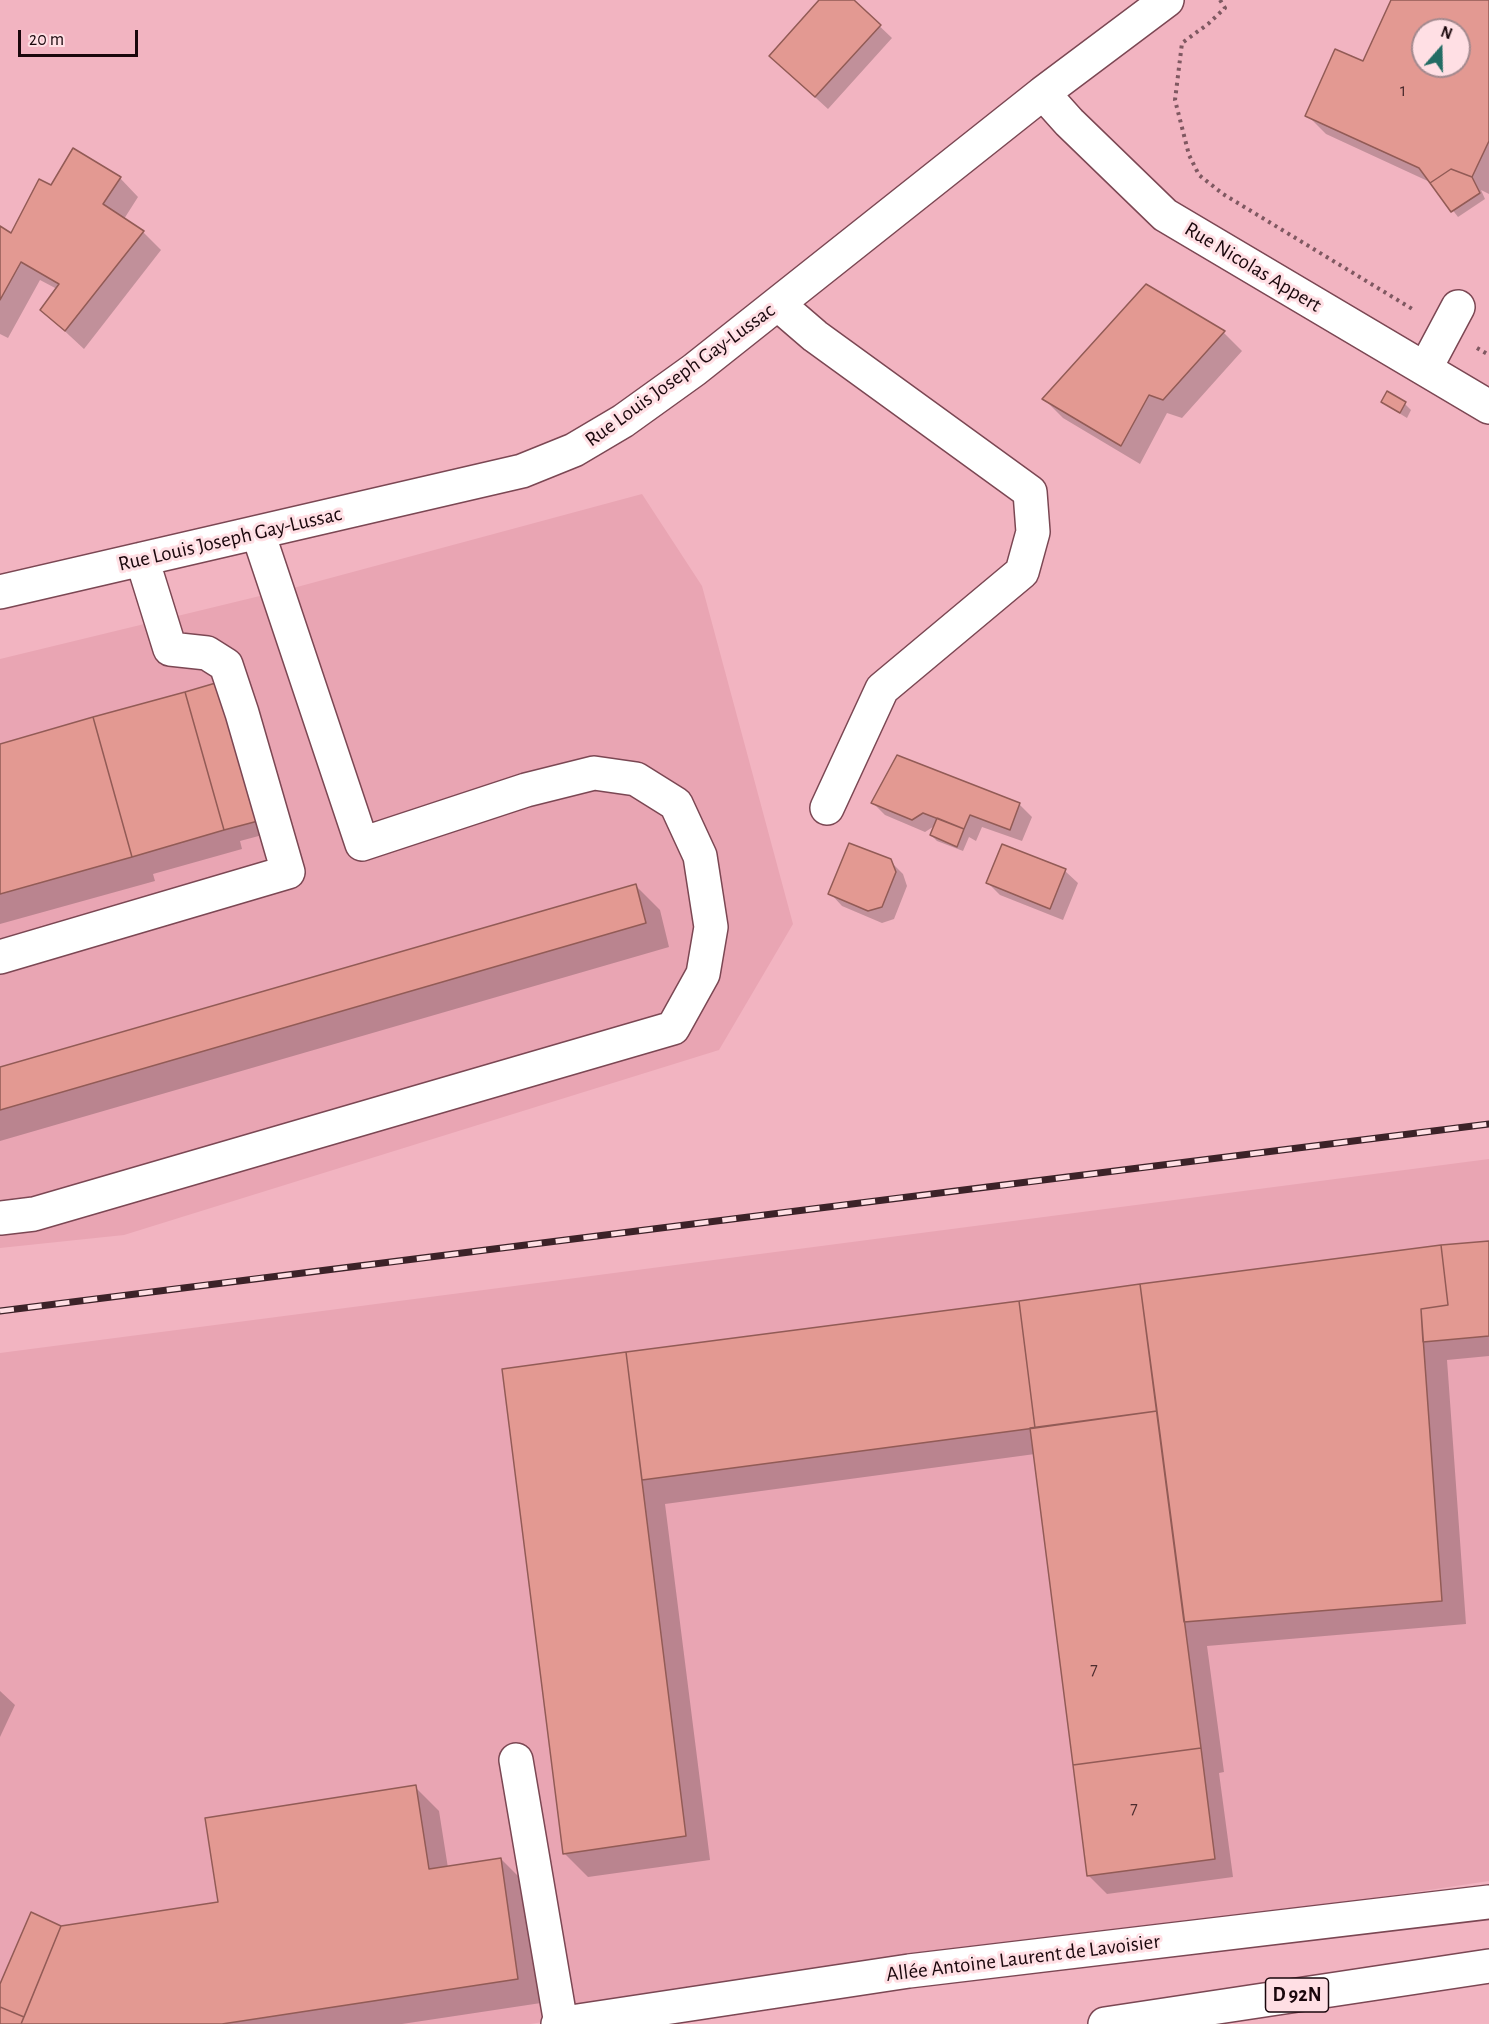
<!DOCTYPE html>
<meta charset="utf-8">
<style>
body{margin:0}
#map{position:relative;width:1489px;height:2024px;overflow:hidden;background:#f2b4c1;font-family:"Alegreya Sans",sans-serif}
canvas{display:block}
.north{position:absolute;left:1411px;top:18px;width:60px;height:60px;box-sizing:border-box;background:#ffdfe4;border:2px solid #a3898e;border-radius:50%;rotate:20deg;font-size:16px;font-weight:700;line-height:24px;text-align:center;color:#1a070c}
.north::after{content:'';display:block;margin:auto;width:21px;height:27px;background:#236c64;clip-path:polygon(50% 0,100% 100%,50% 72%,0 100%)}
.scale{position:absolute;left:18px;top:30px;width:120px;height:27px;box-sizing:border-box;border:3px solid #1a070c;border-top:0;padding-left:8px;font-size:18px;line-height:21px;white-space:nowrap;color:#1a070c;-webkit-text-stroke:4px #ffdfe4;paint-order:stroke}
</style>
<div id="map">
<canvas width="1489" height="2024"></canvas>
<div class="north">N</div>
<div class="scale">20 m</div>
</div>
<script>
const g = document.querySelector('canvas').getContext('2d');
g.lineJoin = 'round';
function fillPath(path, color) { g.fillStyle = color; g.fill(path, 'evenodd'); }
const shape = rows => new Path2D(rows.map(r => 'M' + r).join(''));
function trace(path, color, width, dash) { g.strokeStyle = color; g.lineWidth = width; g.lineCap = dash ? 'butt' : 'round'; g.setLineDash(dash || []); g.stroke(path); }
function write(font, color, halo, rows, align = 'center') {
  g.font = font + ' "Alegreya Sans",sans-serif'; g.lineWidth = 6; g.setLineDash([]); g.textBaseline = 'middle'; g.strokeStyle = halo; g.fillStyle = color; for (const [text, x, y, turn = 0] of rows) {
    g.save(); g.translate(x, y); g.rotate((+turn || 0) * Math.PI / 180); g.textAlign = isNaN(turn) ? turn : align; if (halo) g.strokeText(text, 0, 0); g.fillText(text, 0, 0); g.restore();
  }
}
const built = shape([
 [642,494,702,586,793,924,719,1050,124,1235,0,1248,0,659,297,587],
 [1489,1159,1489,1881,530,2024,0,2024,0,1353]
]);
const shadow = shape([
 [821,0,852,0,892,38,828,109,783,68],
 [1392,0,1489,0,1489,194,1481,190,1485,199,1458,217,1432,183,1326,134,1307,115,1364,63],
 [1423,30,1459,30,1459,66,1423,66],
 [120,178,138,197,124,219,143,232,161,250,84,349,42,310,57,289,40,280,8,338,0,334,0,228,12,235,51,187],
 [1146,286,1224,333,1242,351,1182,418,1167,413,1140,464,1063,418,1044,399],
 [1387,393,1405,404,1411,410,1407,418,1389,407,1383,401],
 [187,693,270,833,240,841,242,849,153,874,155,881,0,924,0,745],
 [898,757,1020,805,1032,817,1022,841,982,827,976,841,969,837,963,851,937,841,931,835,936,825,925,832,885,815,873,803],
 [890,861,903,874,907,886,894,919,882,923,842,906,830,893],
 [1065,871,1078,883,1063,920,1000,895,988,883],
 [636,886,660,910,669,947,0,1141,0,1068],
 [1489,1242,1489,1356,1447,1360,1466,1624,1207,1646,1224,1772,1219,1773,1233,1877,1107,1894,1088,1875,1035,1454,665,1504,710,1860,588,1877,564,1853,504,1370],
 [0,1691,15,1705,0,1737],
 [415,1787,439,1811,448,1868,501,1859,525,1883,541,2003,402,2024,0,2024,0,1988,61,1927,220,1903]
]);
const building = shape([
 [819,0,854,0,881,25,815,97,769,56,819,0],
 [1391,0,1489,0,1489,141,1472,177,1451,169,1430,183,1419,168,1305,116,1335,49,1363,61,1391,0],
 [1423,30,1459,30,1459,66,1423,66,1423,30],
 [73,148,121,177,103,204,144,231,65,331,40,310,59,284,21,262,0,300,0,226,11,233,39,179,51,185,73,148],
 [1451,169,1472,177,1480,193,1451,212,1430,183,1451,169],
 [1146,284,1225,331,1163,400,1149,395,1121,446,1042,399,1146,284],
 [1387,391,1406,402,1400,413,1381,402,1387,391],
 [219,682,258,821,224,830,185,692,219,682],
 [185,692,224,830,132,857,93,717,185,692],
 [93,717,132,857,0,894,0,744,93,717],
 [897,755,1020,803,1010,830,970,815,964,829,923,813,912,820,871,803,897,755],
 [937,818,964,829,957,847,930,835,937,818],
 [849,843,891,859,896,872,882,907,868,911,828,894,849,843],
 [1002,844,1066,869,1050,909,986,883,1002,844],
 [636,884,646,923,0,1110,0,1067,636,884],
 [1489,1241,1489,1336,1423,1342,1421,1309,1448,1305,1441,1245,1489,1241],
 [1441,1245,1448,1305,1421,1309,1442,1601,1184,1622,1140,1284,1441,1245],
 [1140,1284,1157,1411,1035,1428,1019,1301,1140,1284],
 [1019,1301,1035,1428,642,1480,626,1352,1019,1301],
 [626,1352,686,1836,563,1854,502,1369,626,1352],
 [1157,1411,1201,1748,1073,1765,1030,1428,1157,1411],
 [1201,1748,1215,1859,1087,1876,1073,1765,1201,1748],
 [416,1785,429,1869,501,1858,518,1979,222,2024,21,2024,61,1926,218,1902,205,1818,416,1785],
 [31,1912,61,1926,24,2017,0,2007,0,1984,31,1912],
 [0,2007,24,2017,21,2024,0,2024,0,2007]
]);
const path = shape([
 [1220,0,1225,8,1208,24,1182,43,1175,100,1189,155,1199,175,1223,194,1414,310],
 [1477,348,1489,355]
]);
const minor = shape([
 [1043,93,1069,122,1165,215,1489,407],
 [779,305,815,336,1030,492,1033,532,1022,572,882,689,827,808],
 [1425,369,1458,307],
 [0,592,522,471,574,450,623,421,694,370,1043,93,1167,0],
 [0,957,288,872,242,713,226,665,207,653,170,649,142,559],
 [0,1218,34,1214,673,1028,703,974,711,927,700,856,676,804,636,779,594,773,526,790,362,844,258,533],
 [516,1760,561,2024],
 [558,2024,909,1971,1489,1902]
]);
const major = shape([
 [1105,2024,1489,1966]
]);
const rail = shape([
 [0,1311,1489,1124]
]);
const numberNames = [
 ["1",1403,91],
 ["7",1094,1670],
 ["7",1134,1809]
];
const shields = [
 [1297,1995,63]
];
const shieldNames = [
 ["D 92N",1297,1995]
];
const streetNames = [
 ["Rue Nicolas Appert",1253,267,31],
 ["Rue Louis Joseph Gay-Lussac",680,375,-36],
 ["Rue Louis Joseph Gay-Lussac",230,539,-13],
 ["Allée Antoine Laurent de Lavoisier",1023,1958,-7]
];
fillPath(built, '#e9a5b3');
fillPath(shadow, '#0003');
fillPath(building, '#e39992');
trace(building, '#925b56', 1.5);
trace(minor, '#7b4753', 36);
trace(major, '#7b4753', 36);
trace(path, '#7f5861', 4, [3, 4.5]);
trace(minor, '#fff', 33);
trace(major, '#fff', 33);
trace(rail, '#3c2228', 7);
trace(rail, '#ffdfe4', 4.5, [14]);
write('18px', '#4c2c2e', null, numberNames);
for (const [x, y, w] of shields) { const box = new Path2D(); box.roundRect(x - w / 2, y - 17, w, 34, 4.5); g.fillStyle = '#ffdfe4'; g.fill(box); trace(box, '#1a070c', 1.5); }
write('bold 20px', '#1a070c', null, shieldNames);
write('21px', '#1a070c', '#ffdfe4', streetNames);
</script>
